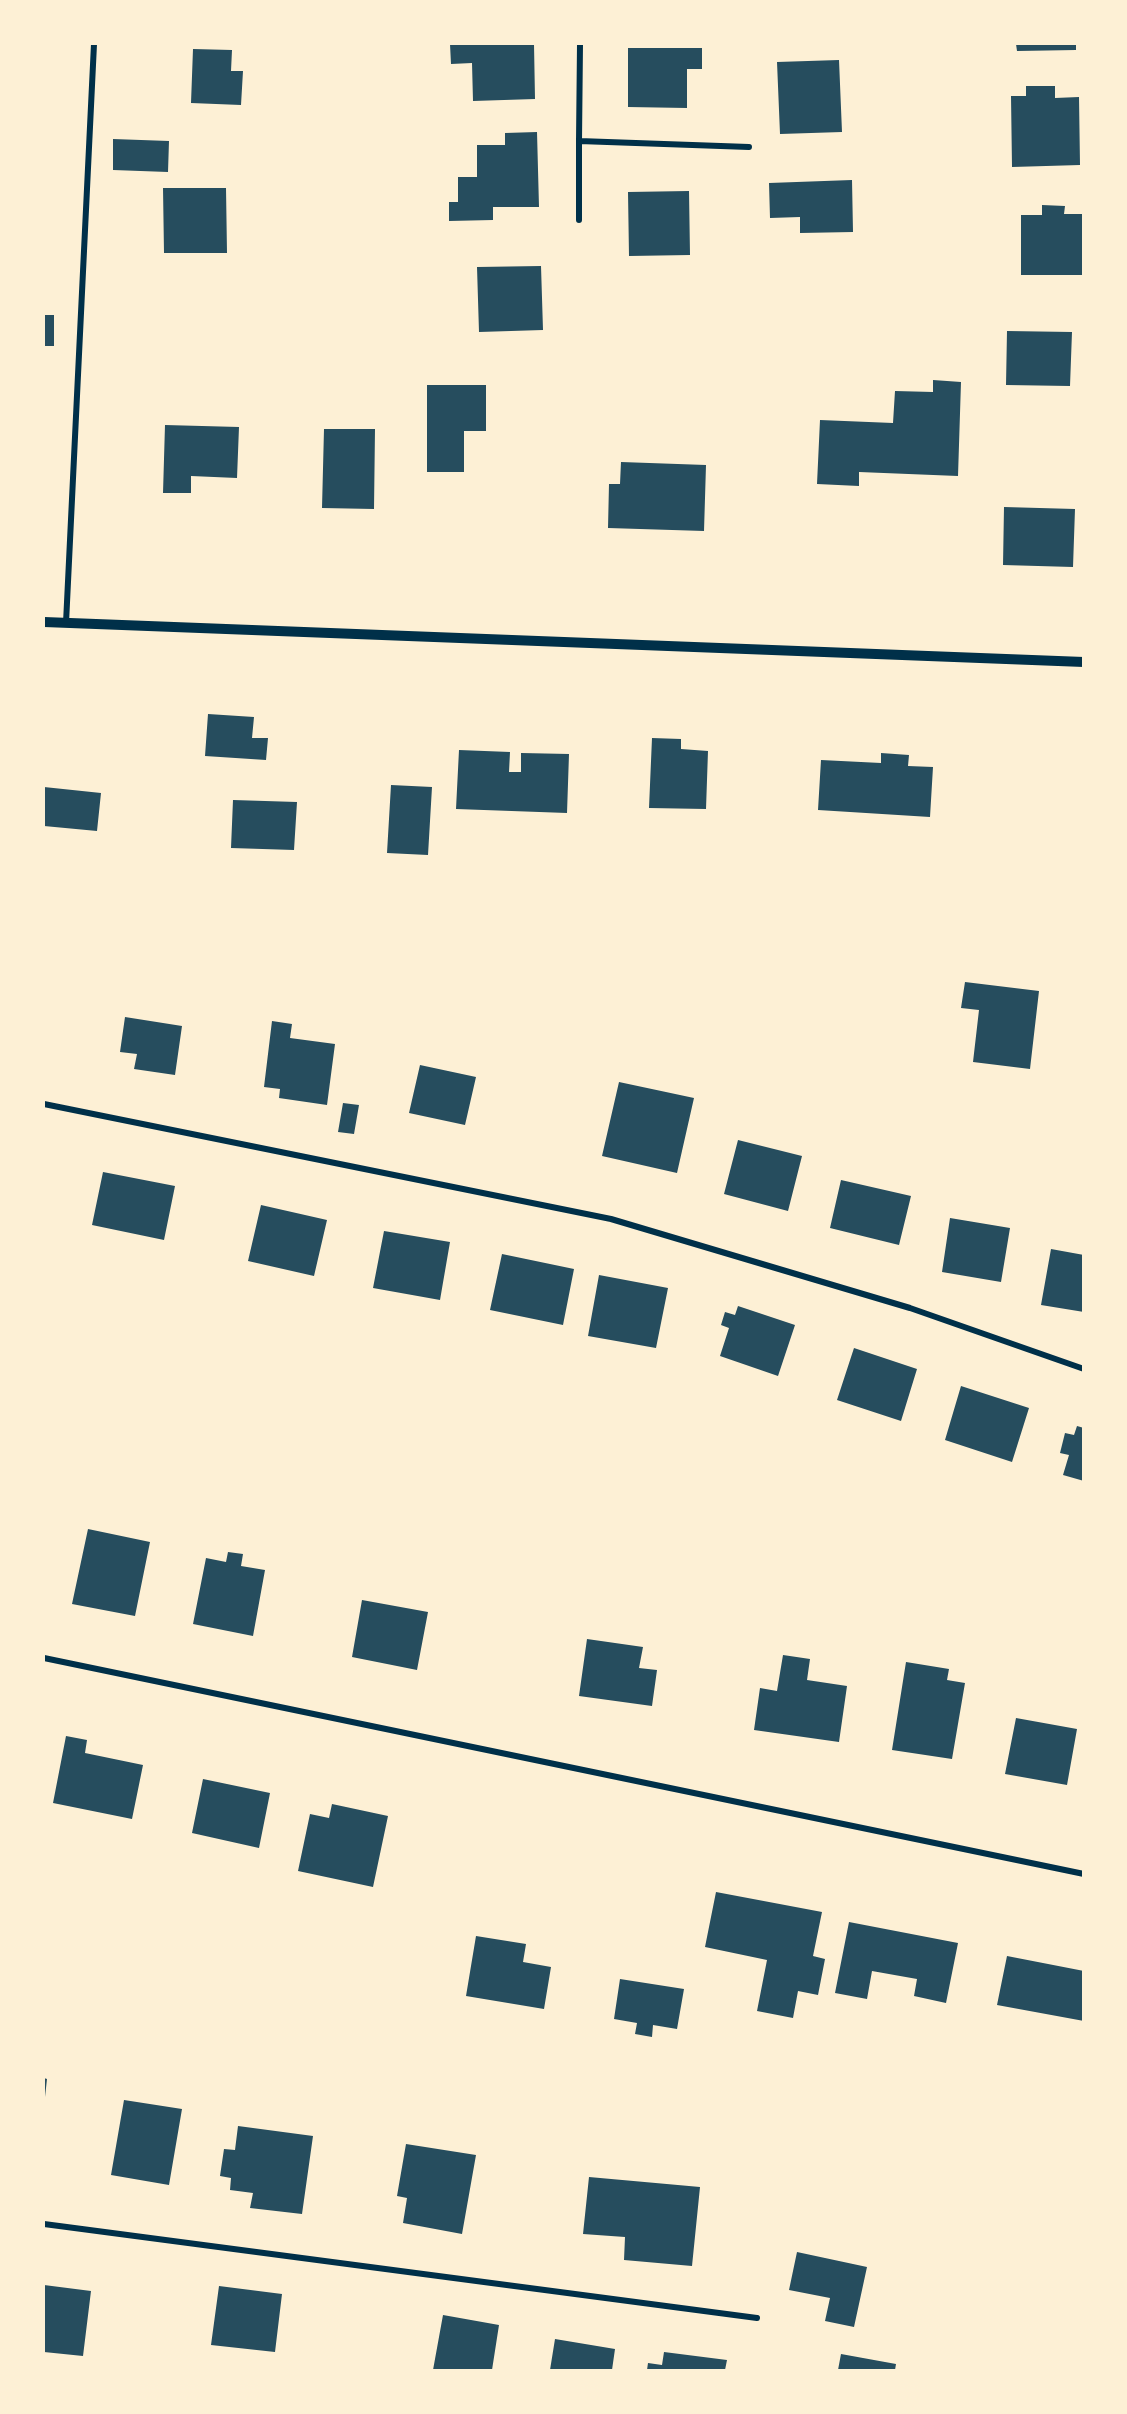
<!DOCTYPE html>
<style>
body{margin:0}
#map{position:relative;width:1127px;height:2414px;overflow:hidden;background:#fdf0d5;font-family:"DejaVu Sans",sans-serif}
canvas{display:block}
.frame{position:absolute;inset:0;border:45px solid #fdf0d5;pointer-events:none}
</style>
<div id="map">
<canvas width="1127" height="2414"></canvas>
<div class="frame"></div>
</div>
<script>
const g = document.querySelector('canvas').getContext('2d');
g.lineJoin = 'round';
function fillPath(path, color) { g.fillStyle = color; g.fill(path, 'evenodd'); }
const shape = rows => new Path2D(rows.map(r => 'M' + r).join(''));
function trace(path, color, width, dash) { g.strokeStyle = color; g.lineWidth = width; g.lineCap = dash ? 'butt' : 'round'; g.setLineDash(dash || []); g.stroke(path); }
const building = shape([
 [450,44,534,44,535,99,473,101,472,63,451,64],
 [1016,44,1076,44,1076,50,1017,51],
 [628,48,702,48,702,69,687,69,687,108,628,107],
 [193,49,232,50,231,71,243,71,241,105,191,103],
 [839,60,842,132,780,134,777,62],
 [1026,86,1055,86,1055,98,1079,97,1080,165,1012,167,1011,96,1026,96],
 [537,132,539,207,493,207,493,220,449,221,449,202,458,202,458,177,477,177,477,145,505,145,505,133],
 [113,139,169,141,168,172,113,170],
 [852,180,853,232,800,233,800,217,770,218,769,183],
 [163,188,226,188,227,253,164,253],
 [689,191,690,255,629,256,628,192],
 [1042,205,1065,206,1064,214,1084,214,1084,275,1021,275,1021,215,1042,215],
 [541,266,543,330,479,332,477,267],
 [44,315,54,315,54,346,44,346],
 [1007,331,1072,332,1070,386,1006,385],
 [933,380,961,382,958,476,859,472,859,486,817,484,820,420,893,423,895,391,933,392],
 [427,385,486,385,486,431,464,431,464,472,427,472],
 [165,425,239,427,237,478,191,476,191,493,163,493],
 [324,429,375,429,374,509,322,508],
 [621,462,706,465,704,531,608,528,609,484,620,484],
 [1004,507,1075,509,1073,567,1003,565],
 [208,714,254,717,252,738,268,738,266,760,205,756],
 [652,738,681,739,681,749,708,751,706,809,649,808],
 [459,750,510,752,509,772,521,772,521,753,569,754,567,813,456,809],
 [881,753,909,755,908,766,933,767,930,817,818,810,821,760,881,763],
 [391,785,432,787,428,855,387,853],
 [44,787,101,793,97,831,44,826],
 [233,800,297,802,294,850,231,848],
 [965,982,1039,991,1030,1069,973,1062,979,1010,961,1008],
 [125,1017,182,1026,175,1075,134,1069,137,1054,120,1052],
 [272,1021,292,1024,290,1038,335,1044,327,1105,279,1098,280,1089,264,1087],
 [420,1065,476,1077,465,1125,409,1113],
 [619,1082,694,1098,677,1173,602,1156],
 [343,1103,359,1105,354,1134,338,1132],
 [738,1140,802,1156,788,1211,724,1194],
 [103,1172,175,1186,164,1240,92,1225],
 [841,1180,911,1196,899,1245,830,1228],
 [261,1205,327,1220,314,1276,248,1261],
 [950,1218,1010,1228,1001,1282,942,1272],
 [384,1231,450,1242,440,1300,373,1288],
 [1051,1249,1084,1255,1084,1312,1041,1305],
 [502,1254,574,1269,563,1325,490,1310],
 [599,1275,668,1288,656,1348,588,1336],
 [738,1306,795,1325,778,1376,720,1356,729,1328,721,1325,725,1312,735,1315],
 [854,1348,917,1369,901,1421,837,1400],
 [961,1386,1029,1408,1012,1462,945,1440],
 [1077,1426,1084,1428,1084,1481,1063,1475,1069,1455,1060,1453,1065,1433,1074,1435],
 [88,1529,150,1542,135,1616,72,1604],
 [228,1552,243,1554,241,1566,265,1570,253,1636,193,1624,206,1558,226,1562],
 [362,1600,428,1612,417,1670,352,1657],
 [587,1639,643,1647,639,1668,657,1670,652,1706,579,1696],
 [783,1655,810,1659,807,1680,847,1686,839,1742,754,1730,760,1688,777,1691],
 [906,1662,949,1669,947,1680,965,1683,952,1759,892,1750],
 [1016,1718,1077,1729,1067,1785,1005,1774],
 [66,1736,87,1740,85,1753,143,1765,132,1819,53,1803],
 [203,1779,270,1793,259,1848,192,1833],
 [332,1804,388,1816,373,1887,298,1871,310,1814,329,1818],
 [716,1892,822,1912,813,1956,825,1959,818,1995,798,1991,793,2018,757,2011,767,1960,705,1947],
 [849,1922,958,1943,946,2003,914,1996,917,1979,872,1971,867,1999,835,1993],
 [476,1936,526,1944,523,1962,551,1967,544,2009,466,1996],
 [1007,1956,1084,1971,1084,2021,997,2005],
 [620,1979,684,1989,677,2029,653,2025,652,2037,635,2034,637,2023,614,2019],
 [44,2078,47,2079,45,2097,44,2097],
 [124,2100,182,2109,169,2185,111,2175],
 [238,2126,313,2136,302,2214,250,2208,253,2193,230,2190,231,2178,220,2176,224,2149,235,2150],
 [406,2144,476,2155,462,2234,403,2223,407,2198,397,2196],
 [589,2177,700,2187,692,2266,624,2260,625,2237,583,2234],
 [797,2252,867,2267,854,2327,825,2321,830,2298,789,2290],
 [44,2285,91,2291,83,2356,44,2352],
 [219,2286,282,2294,275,2352,211,2345],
 [443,2315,499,2325,492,2370,433,2370],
 [555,2339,615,2349,612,2370,550,2370],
 [664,2352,727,2360,725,2370,647,2370,648,2363,662,2365],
 [841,2354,896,2364,895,2370,838,2370]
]);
const minor = shape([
 [579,141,580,44],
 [579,220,579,141,749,147],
 [66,623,94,44],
 [44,1104,611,1219,910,1308,1084,1369],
 [44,1658,1084,1874],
 [44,2224,757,2318]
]);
const tertiary = shape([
 [44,622,1084,662]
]);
fillPath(building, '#264d5e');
trace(minor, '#003049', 6);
trace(tertiary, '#003049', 10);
</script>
